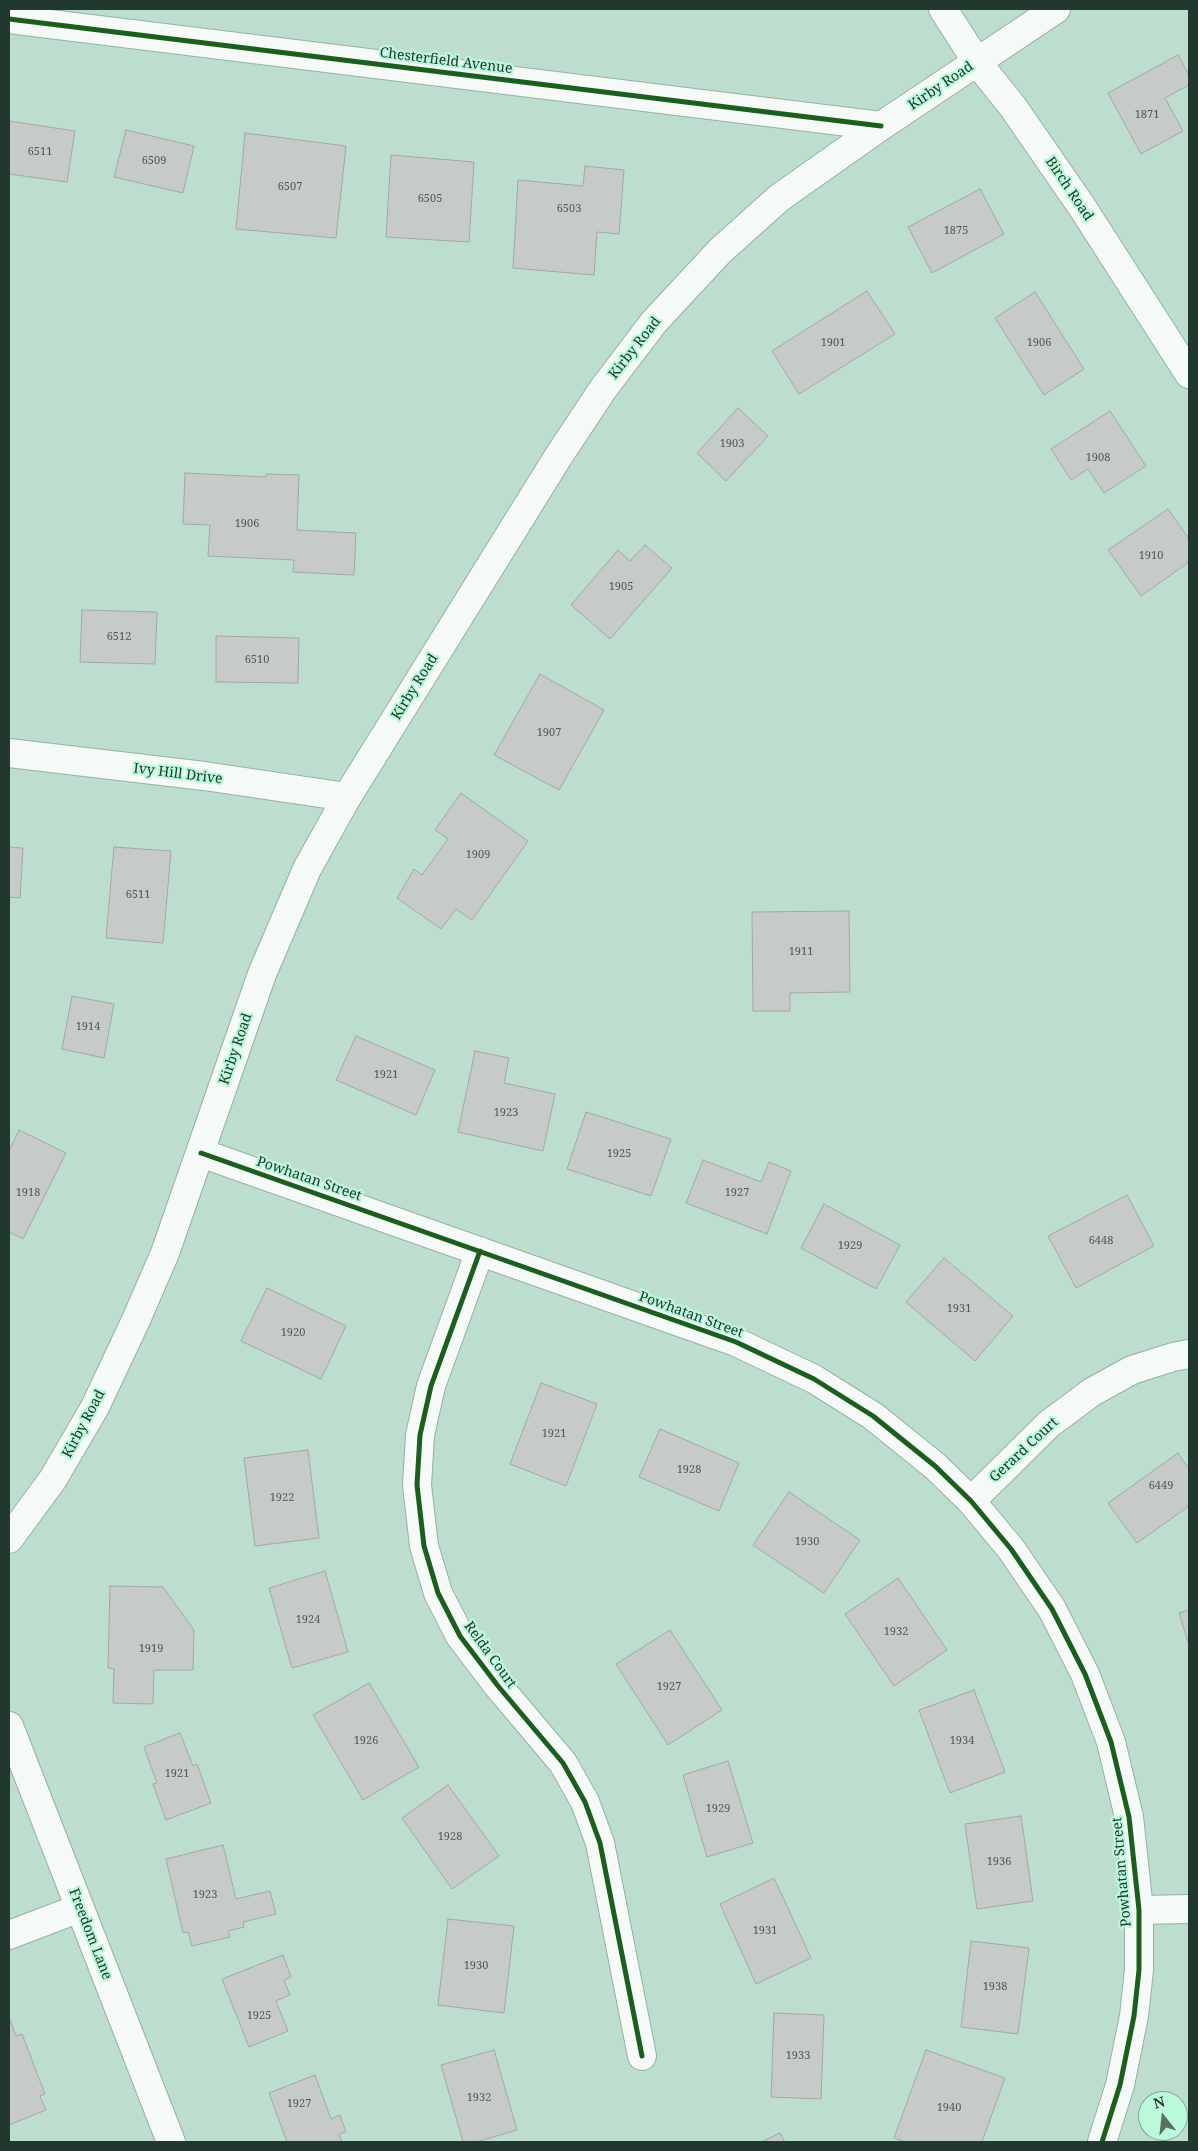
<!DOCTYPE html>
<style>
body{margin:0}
#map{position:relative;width:1198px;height:2151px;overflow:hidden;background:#bddece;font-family:"Noto Serif",serif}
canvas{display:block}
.frame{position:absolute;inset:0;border:10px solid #20382d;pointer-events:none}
.north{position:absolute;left:1138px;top:2091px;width:50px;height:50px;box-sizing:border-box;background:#bcf9db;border:1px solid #7eac95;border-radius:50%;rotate:344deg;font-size:14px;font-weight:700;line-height:20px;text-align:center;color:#20382d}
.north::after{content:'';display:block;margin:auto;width:18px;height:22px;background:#577265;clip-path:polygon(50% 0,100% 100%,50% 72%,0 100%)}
</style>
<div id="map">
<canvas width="1198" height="2151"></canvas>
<div class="frame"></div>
<div class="north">N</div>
</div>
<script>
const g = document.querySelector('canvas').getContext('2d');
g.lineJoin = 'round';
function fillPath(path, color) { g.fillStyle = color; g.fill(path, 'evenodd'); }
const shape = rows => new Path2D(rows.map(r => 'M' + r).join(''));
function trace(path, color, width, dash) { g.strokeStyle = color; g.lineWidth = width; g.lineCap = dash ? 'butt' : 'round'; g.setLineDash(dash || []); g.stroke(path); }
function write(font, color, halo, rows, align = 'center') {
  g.font = font + ' "Noto Serif",serif'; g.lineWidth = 4.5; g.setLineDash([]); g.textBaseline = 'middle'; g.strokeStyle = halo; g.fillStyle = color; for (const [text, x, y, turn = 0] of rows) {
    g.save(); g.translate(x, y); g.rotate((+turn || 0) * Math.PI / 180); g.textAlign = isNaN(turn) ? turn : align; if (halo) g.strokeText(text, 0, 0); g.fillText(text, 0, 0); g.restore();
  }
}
const building = shape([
 [1178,55,1189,75,1189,85,1165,98,1183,131,1141,154,1108,93,1178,55],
 [9,121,75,131,67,182,9,174,9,121],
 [126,130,194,146,183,193,114,177,126,130],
 [245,133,346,146,336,238,236,229,245,133],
 [391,155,474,162,469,242,386,237,391,155],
 [585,166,624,170,619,234,597,232,594,275,513,268,518,180,583,186,585,166],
 [980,189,1004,234,932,273,908,227,980,189],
 [867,291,895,334,799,394,772,351,867,291],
 [1035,292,1084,369,1044,395,995,318,1035,292],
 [738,408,768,436,726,481,697,453,738,408],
 [1110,411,1146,466,1104,493,1088,469,1071,480,1051,449,1110,411],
 [185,473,266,477,266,474,299,475,297,530,356,533,354,575,293,572,294,560,208,556,210,525,183,524,185,473],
 [1168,509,1189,539,1189,562,1141,596,1108,550,1168,509],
 [645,545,672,568,610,639,571,605,618,550,630,561,645,545],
 [82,610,157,612,155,664,80,662,82,610],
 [216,636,299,638,298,683,216,682,216,636],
 [540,674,604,710,559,790,494,755,540,674],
 [461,793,528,841,472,920,456,909,441,929,397,898,414,869,422,875,448,839,435,830,461,793],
 [9,847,23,848,20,898,9,897,9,847],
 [114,847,171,851,163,943,106,938,114,847],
 [849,911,850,992,790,993,790,1011,753,1011,752,912,849,911],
 [72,996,114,1004,104,1058,62,1049,72,996],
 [356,1036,435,1070,416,1115,336,1080,356,1036],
 [475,1051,509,1058,504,1083,555,1094,543,1151,458,1132,475,1051],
 [586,1112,671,1139,651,1196,567,1169,586,1112],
 [19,1130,66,1153,23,1239,9,1232,9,1151,19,1130],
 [703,1160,761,1182,769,1162,791,1171,767,1234,686,1203,703,1160],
 [1127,1195,1154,1246,1076,1288,1048,1236,1127,1195],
 [824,1204,900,1245,876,1289,801,1248,824,1204],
 [944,1258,1013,1316,975,1361,906,1302,944,1258],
 [267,1288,346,1326,321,1379,241,1341,267,1288],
 [541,1383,597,1404,566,1486,510,1464,541,1383],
 [660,1429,739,1463,719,1511,639,1477,660,1429],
 [308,1450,319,1538,255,1546,244,1458,308,1450],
 [1178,1453,1189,1469,1189,1506,1137,1543,1108,1503,1178,1453],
 [789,1492,860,1540,824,1593,753,1545,789,1492],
 [325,1571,348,1652,292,1668,269,1588,325,1571],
 [898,1578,947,1650,894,1686,845,1614,898,1578],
 [110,1586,163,1587,194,1630,193,1670,154,1670,153,1704,113,1703,114,1669,108,1668,110,1586],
 [1189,1610,1189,1645,1179,1613,1189,1610],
 [670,1630,722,1710,668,1745,616,1664,670,1630],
 [369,1683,419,1767,363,1800,313,1715,369,1683],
 [974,1690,1005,1772,950,1793,919,1710,974,1690],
 [180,1733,193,1766,197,1764,211,1803,166,1820,153,1784,157,1783,144,1747,180,1733],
 [728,1761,753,1843,707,1857,683,1775,728,1761],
 [448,1785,499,1856,452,1889,402,1818,448,1785],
 [1021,1816,1033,1901,977,1909,965,1824,1021,1816],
 [223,1845,236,1899,270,1891,276,1914,243,1922,244,1927,228,1931,230,1937,192,1946,188,1932,183,1933,166,1859,223,1845],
 [774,1878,811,1958,756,1984,720,1904,774,1878],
 [448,1919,514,1926,504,2013,438,2005,448,1919],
 [971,1941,1029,1948,1018,2034,961,2027,971,1941],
 [283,1955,291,1977,284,1980,290,1995,276,2001,288,2031,249,2047,222,1979,283,1955],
 [774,2013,824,2015,821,2099,771,2097,774,2013],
 [9,2020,10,2020,16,2036,22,2034,45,2094,40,2096,46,2110,9,2125,9,2020],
 [494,2050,517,2130,476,2142,463,2142,441,2065,494,2050],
 [926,2050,1005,2078,982,2142,906,2142,894,2138,926,2050],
 [315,2075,331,2119,340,2115,346,2132,339,2134,342,2142,287,2142,269,2093,315,2075],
 [780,2133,785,2142,761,2142,780,2133]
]);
const minor = shape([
 [9,19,881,126],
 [977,62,1013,107,1082,207,1189,374],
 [9,753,204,776,347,797],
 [480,1251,431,1386,420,1435,417,1485,424,1546,438,1593,460,1636,498,1686,563,1763,585,1802,600,1843,642,2056],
 [971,1501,1049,1424,1092,1392,1132,1370,1173,1357,1189,1354],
 [9,1726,171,2142],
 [1139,1910,1189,1909],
 [9,1935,80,1908]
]);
const tertiary = shape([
 [943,9,977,62],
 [201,1153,736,1342,814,1379,873,1416,935,1466,971,1501,1011,1549,1052,1609,1085,1674,1111,1742,1129,1817,1139,1910,1139,1970,1134,2016,1120,2085,1102,2142]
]);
const secondary = shape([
 [9,1539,53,1479,95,1407,136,1320,165,1253,262,974,307,869,347,797,558,457,603,389,654,322,720,251,779,198,881,126,1056,9]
]);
const cycleway = shape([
 [9,19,881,126],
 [201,1153,736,1342,814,1379,873,1416,935,1466,971,1501,1011,1549,1052,1609,1085,1674,1111,1742,1129,1817,1139,1910,1139,1970,1134,2016,1120,2085,1102,2142],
 [480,1251,431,1386,420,1435,417,1485,424,1546,438,1593,460,1636,498,1686,563,1763,585,1802,600,1843,642,2056]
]);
const numberNames = [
 ["1871",1147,115],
 ["6511",40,152],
 ["6509",154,161],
 ["6507",290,187],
 ["6505",430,199],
 ["6503",569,209],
 ["1875",956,231],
 ["1901",833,343],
 ["1906",1039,343],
 ["1903",732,444],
 ["1908",1098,458],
 ["1906",247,524],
 ["1910",1151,556],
 ["1905",621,587],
 ["6512",119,637],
 ["6510",257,660],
 ["1907",549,733],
 ["1909",478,855],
 ["6511",138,895],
 ["1911",801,952],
 ["1914",88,1027],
 ["1921",386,1075],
 ["1923",506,1113],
 ["1925",619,1154],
 ["1918",28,1193],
 ["1927",737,1193],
 ["6448",1101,1241],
 ["1929",850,1246],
 ["1931",959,1309],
 ["1920",293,1333],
 ["1921",554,1434],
 ["1928",689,1470],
 ["6449",1161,1486],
 ["1922",282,1498],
 ["1930",807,1542],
 ["1924",308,1620],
 ["1932",896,1632],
 ["1919",151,1649],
 ["1927",669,1687],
 ["1926",366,1741],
 ["1934",962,1741],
 ["1921",177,1774],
 ["1929",718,1809],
 ["1928",450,1837],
 ["1936",999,1862],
 ["1923",205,1895],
 ["1931",765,1931],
 ["1930",476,1966],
 ["1938",995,1987],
 ["1925",259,2016],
 ["1933",798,2056],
 ["1932",479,2098],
 ["1927",299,2104],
 ["1940",949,2108]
];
const streetNames = [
 ["Chesterfield Avenue",446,61,7],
 ["Kirby Road",941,86,-34],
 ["Birch Road",1069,189,56],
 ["Kirby Road",635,348,-52],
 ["Kirby Road",415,687,-58],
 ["Ivy Hill Drive",178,774,7],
 ["Kirby Road",236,1049,-71],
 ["Powhatan Street",309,1179,19],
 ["Powhatan Street",691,1315,20],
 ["Kirby Road",84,1424,-62],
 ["Gerard Court",1024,1450,-43],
 ["Relda Court",490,1655,54],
 ["Powhatan Street",1122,1872,-95],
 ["Freedom Lane",90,1934,69]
];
fillPath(building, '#c6cbc9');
trace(building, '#a2a7a5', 1);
trace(minor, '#96b0a4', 30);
trace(tertiary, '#96b0a4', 30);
trace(secondary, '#96b0a4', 30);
trace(minor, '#f5faf8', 28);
trace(tertiary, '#f5faf8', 28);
trace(secondary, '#f5faf8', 28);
trace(cycleway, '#1b5e20', 5);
write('11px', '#4a5d54', null, numberNames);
write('14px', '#20382d', '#bcf9db', streetNames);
</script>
